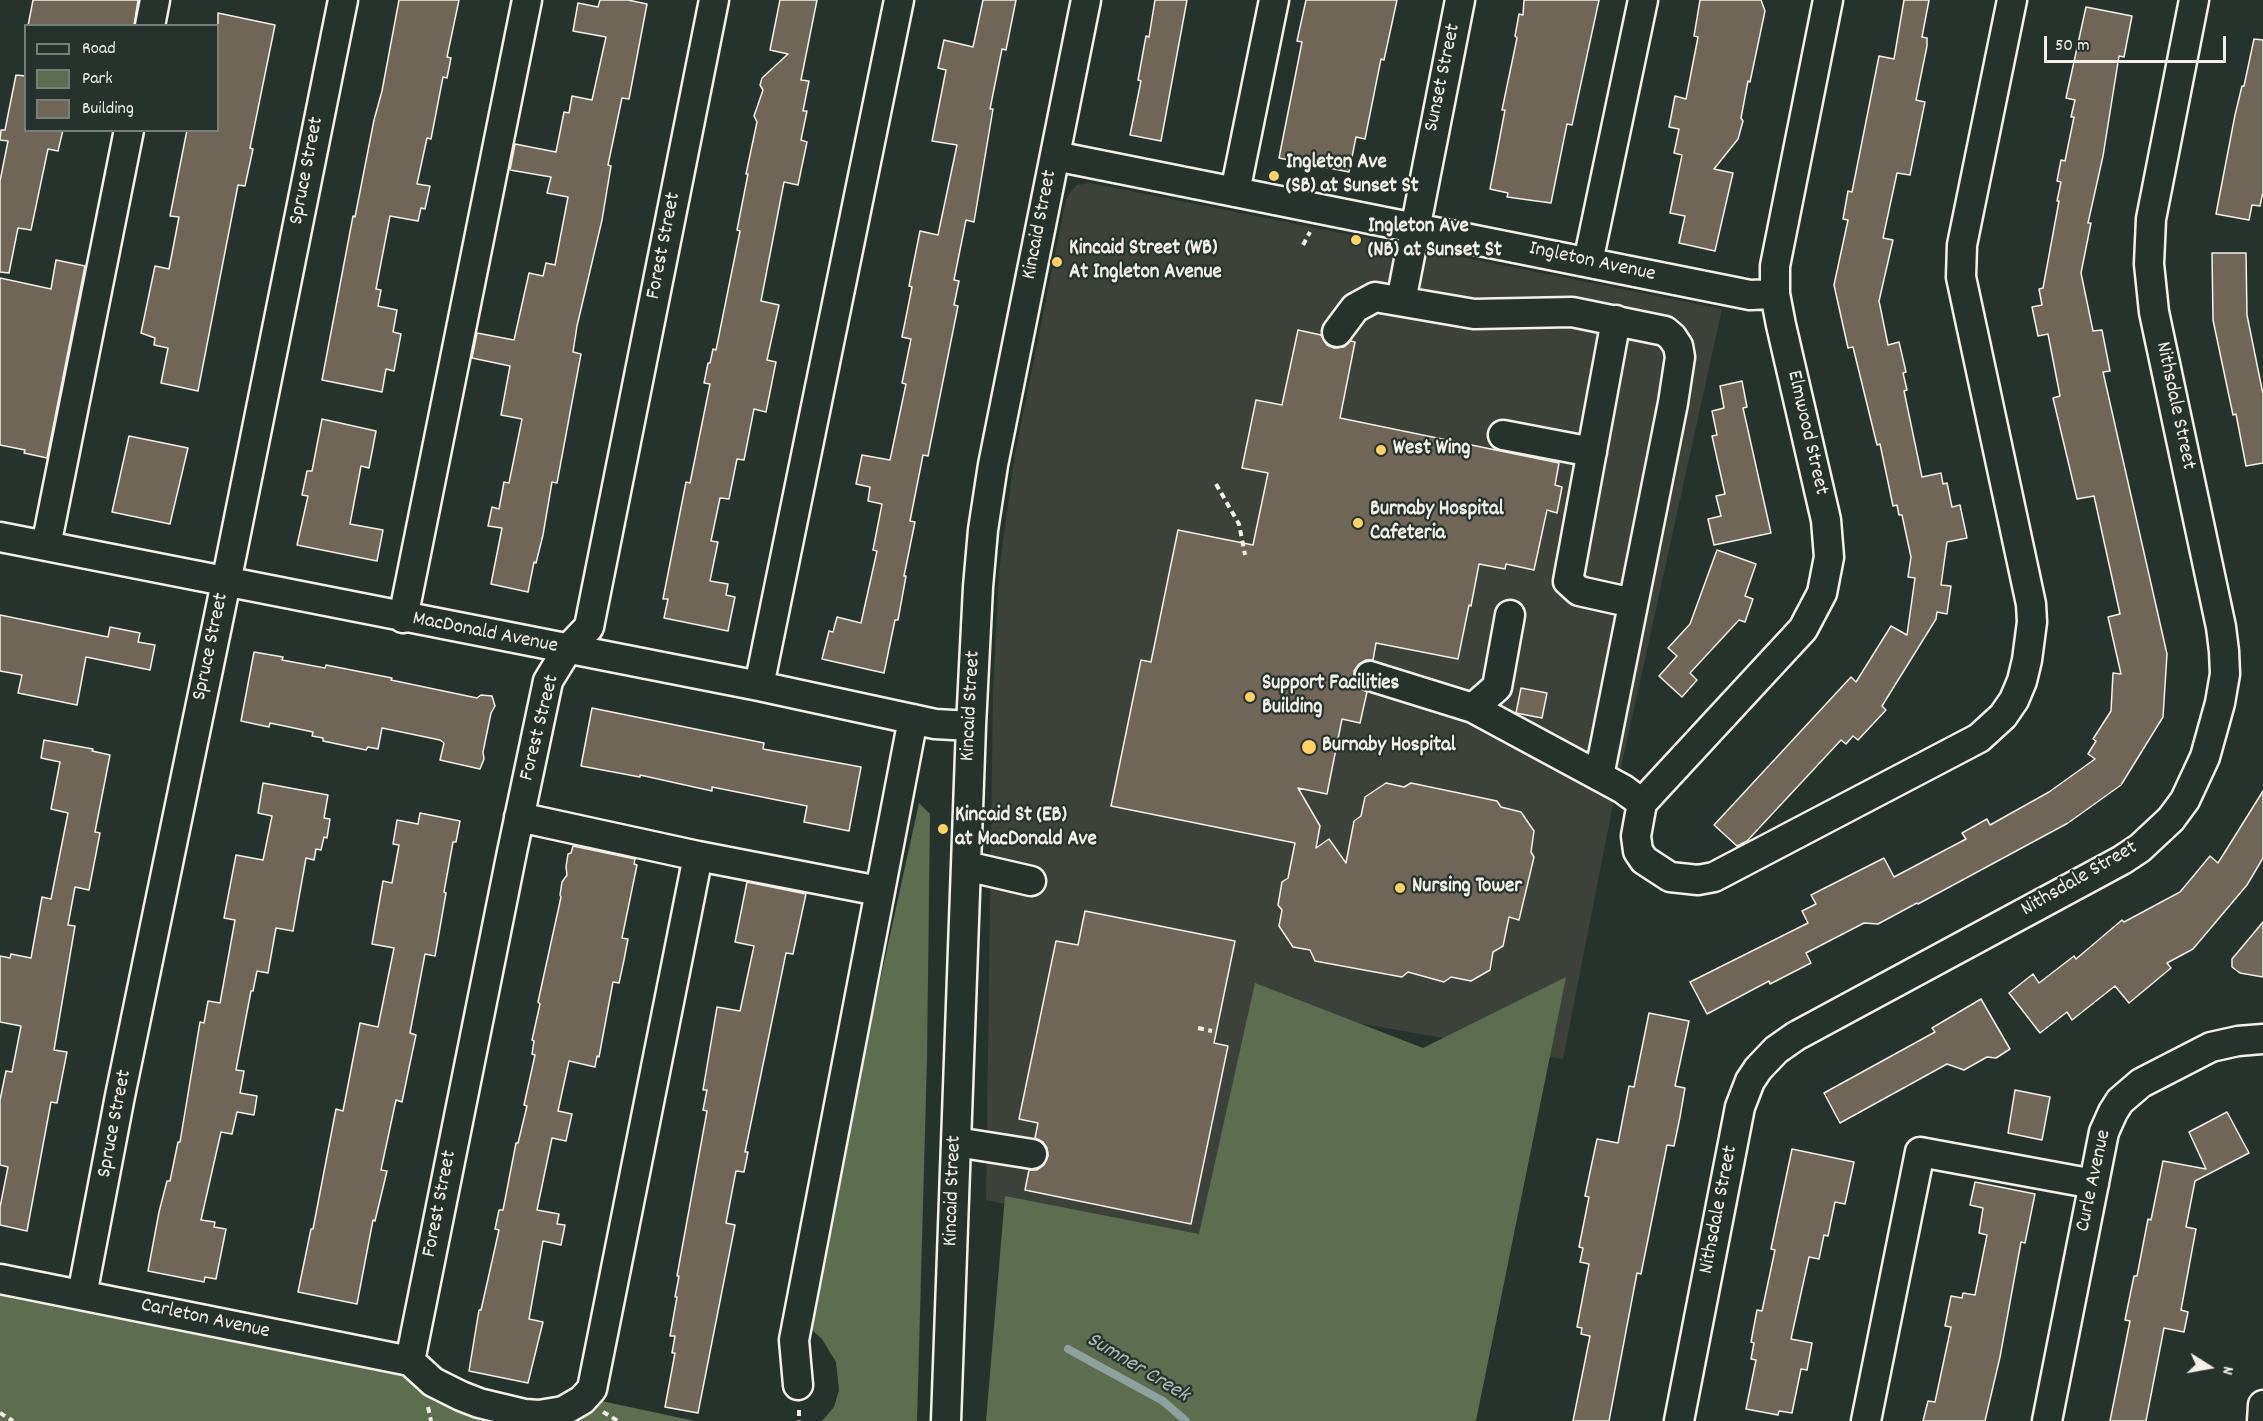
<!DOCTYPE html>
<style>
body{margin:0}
#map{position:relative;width:2263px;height:1421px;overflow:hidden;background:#26332d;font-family:Dekko,sans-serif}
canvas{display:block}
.legend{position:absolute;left:24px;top:24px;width:195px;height:108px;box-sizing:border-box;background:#26332d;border:2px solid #787f78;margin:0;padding:8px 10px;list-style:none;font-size:18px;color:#f4f1e8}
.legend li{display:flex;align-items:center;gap:12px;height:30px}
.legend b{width:30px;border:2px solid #787f78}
.north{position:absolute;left:2179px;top:1337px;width:60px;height:60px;-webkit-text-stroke:4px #26332d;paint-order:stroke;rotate:101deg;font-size:16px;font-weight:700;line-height:24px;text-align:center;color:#f4f1e8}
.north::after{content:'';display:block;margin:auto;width:21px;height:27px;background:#f4f1e8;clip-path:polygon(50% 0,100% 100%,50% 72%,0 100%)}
.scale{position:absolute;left:2044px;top:36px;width:182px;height:27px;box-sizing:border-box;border:3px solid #f4f1e8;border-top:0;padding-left:8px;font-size:18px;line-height:21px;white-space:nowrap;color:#f4f1e8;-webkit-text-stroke:4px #26332d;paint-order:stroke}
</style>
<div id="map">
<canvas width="2263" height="1421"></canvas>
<ul class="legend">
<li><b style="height:8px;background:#26332d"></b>Road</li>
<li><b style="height:16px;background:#5d6e50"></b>Park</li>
<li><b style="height:16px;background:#706658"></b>Building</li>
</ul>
<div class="north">N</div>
<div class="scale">50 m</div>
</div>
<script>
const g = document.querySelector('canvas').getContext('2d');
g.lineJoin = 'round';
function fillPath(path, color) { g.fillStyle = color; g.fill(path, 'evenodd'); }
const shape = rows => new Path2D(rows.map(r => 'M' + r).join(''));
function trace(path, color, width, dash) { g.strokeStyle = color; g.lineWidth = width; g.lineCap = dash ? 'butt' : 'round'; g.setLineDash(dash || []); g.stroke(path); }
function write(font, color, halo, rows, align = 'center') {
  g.font = font + ' Dekko,sans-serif'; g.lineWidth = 4.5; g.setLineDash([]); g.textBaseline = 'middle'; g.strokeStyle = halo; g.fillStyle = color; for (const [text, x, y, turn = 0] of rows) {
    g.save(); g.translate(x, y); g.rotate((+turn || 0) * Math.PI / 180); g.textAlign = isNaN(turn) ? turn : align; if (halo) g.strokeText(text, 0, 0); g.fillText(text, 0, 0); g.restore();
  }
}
const built = shape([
 [1090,183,1722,309,1613,804,1563,1059,1272,1008,1218,1247,986,1200,993,690,999,572,1014,459,1066,200,1070,192,1077,185]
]);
const green = shape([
 [919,803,930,814,927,1059,917,1421,822,1421,834,1407,839,1390,836,1362,822,1339,812,1330,804,1328],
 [1566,977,1476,1421,986,1421,1005,1196,1199,1234,1255,983,1423,1048],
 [0,1291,388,1365,527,1421,0,1421],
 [592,1399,695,1421,546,1421]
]);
const stream = shape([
 [1068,1349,1163,1401,1186,1421]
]);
const building = shape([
 [33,0,138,0,134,26,28,26,33,0],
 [399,0,459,0,447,57,451,58,447,78,443,77,431,139,427,138,417,184,430,186,425,209,421,208,418,221,390,216,376,289,381,290,378,306,397,310,393,332,401,334,394,371,386,369,382,392,322,380,353,216,355,217,374,120,382,91,399,0],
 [600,0,628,0,647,4,629,99,622,98,608,165,611,166,602,220,577,326,573,352,581,354,557,483,552,482,543,535,536,563,534,562,528,592,491,584,502,528,488,526,492,507,499,509,504,482,509,483,522,419,501,415,510,366,472,358,477,333,514,340,529,273,543,276,546,263,555,265,568,197,547,193,551,177,510,170,515,144,556,152,564,112,569,113,572,96,592,100,606,37,573,31,578,3,598,7,600,0],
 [780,0,817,0,801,80,809,81,803,111,807,111,801,140,807,142,798,185,784,182,761,301,779,305,767,360,776,362,766,412,754,409,744,460,737,459,729,499,720,498,711,541,718,542,710,581,728,584,726,595,735,597,728,631,664,618,668,599,663,599,686,482,690,483,710,384,704,383,708,363,710,363,713,349,716,350,740,231,737,230,748,174,746,174,757,122,754,116,763,90,760,85,762,78,788,54,770,50,780,0],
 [983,0,1016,0,1006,50,1002,49,990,109,993,109,974,222,966,220,954,280,959,281,954,305,958,306,928,456,923,455,910,521,915,522,904,576,906,576,898,620,895,620,884,673,822,659,829,631,833,632,837,617,861,623,877,551,873,550,882,504,868,501,870,487,856,484,862,455,890,460,906,384,902,383,911,339,902,337,912,287,909,286,920,231,938,235,957,145,932,141,946,70,938,68,944,40,973,47,983,0],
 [1155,0,1187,0,1161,141,1130,135,1141,81,1138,80,1146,36,1149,37,1155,0],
 [1306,0,1397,0,1384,60,1381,59,1365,139,1356,137,1349,172,1279,158,1302,42,1297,41,1306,0],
 [1524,0,1599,0,1572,125,1567,124,1551,203,1507,197,1508,193,1490,189,1505,110,1502,110,1517,38,1515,36,1519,14,1523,15,1524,0],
 [1700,0,1761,0,1765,11,1750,82,1748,81,1741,118,1743,121,1738,139,1714,169,1733,173,1715,251,1679,243,1685,216,1670,213,1682,155,1674,153,1679,129,1669,127,1675,96,1686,99,1698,37,1694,36,1700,0],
 [1904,0,1929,0,1922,37,1927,38,1927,46,1916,100,1925,102,1910,175,1897,173,1883,238,1893,240,1879,301,1888,345,1899,342,1906,372,1903,373,1907,390,1904,391,1922,477,1941,473,1943,484,1947,483,1952,507,1960,505,1967,538,1947,542,1941,585,1951,586,1947,614,1937,612,1936,619,1882,706,1886,710,1858,740,1853,736,1846,744,1841,740,1747,841,1737,846,1714,825,1851,677,1856,682,1891,626,1907,635,1915,578,1908,577,1911,557,1902,515,1899,515,1897,505,1893,506,1880,444,1877,445,1853,347,1848,348,1834,285,1848,220,1843,219,1848,191,1852,192,1879,56,1894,59,1904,0],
 [2086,7,2132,16,2124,57,2119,56,2103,156,2088,223,2091,223,2081,273,2093,331,2102,330,2110,371,2103,372,2167,654,2163,717,2121,785,2068,823,1918,904,1917,903,1878,924,1864,923,1806,953,1811,963,1770,984,1769,981,1707,1014,1690,982,1808,923,1802,911,1816,904,1811,895,1884,858,1894,877,1966,839,1962,833,1987,819,1990,825,2049,792,2095,759,2088,754,2096,741,2093,739,2111,711,2113,673,2121,674,2108,617,2120,614,2094,496,2077,499,2053,398,2060,396,2048,334,2038,336,2032,307,2042,305,2039,289,2043,288,2059,201,2057,201,2061,182,2057,181,2061,160,2065,161,2074,117,2071,117,2075,100,2066,98,2086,7],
 [218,13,275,25,250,148,253,149,245,186,238,185,198,391,161,383,168,348,154,345,155,338,141,333,155,266,169,269,179,217,170,216,187,130,218,130,218,13],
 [2254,39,2263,40,2263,192,2260,206,2252,205,2249,220,2216,214,2235,115,2242,86,2244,86,2254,39],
 [16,75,26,76,26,130,63,130,58,151,48,149,31,230,18,228,9,273,0,272,0,181,8,141,0,140,1,130,5,130,16,75],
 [2212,253,2246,253,2247,315,2263,394,2263,463,2246,466,2236,414,2233,415,2213,320,2212,253],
 [56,260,85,266,47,458,24,453,25,450,0,445,0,278,51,289,56,260],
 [1298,330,1321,335,1327,345,1334,348,1344,347,1351,341,1355,342,1340,418,1559,463,1555,485,1562,487,1557,513,1547,510,1534,570,1506,564,1505,569,1479,564,1471,606,1469,605,1458,659,1376,643,1373,660,1366,660,1359,664,1354,671,1354,679,1358,687,1367,692,1360,723,1342,719,1327,794,1298,788,1320,826,1316,848,1329,839,1346,863,1354,821,1361,816,1365,797,1386,783,1404,787,1411,783,1497,801,1501,807,1521,812,1534,831,1531,852,1534,857,1519,920,1509,917,1503,946,1493,952,1490,970,1471,981,1451,977,1444,982,1408,972,1402,977,1315,961,1310,950,1293,947,1279,926,1282,910,1278,905,1282,882,1288,878,1295,843,1111,806,1141,660,1151,662,1178,530,1253,545,1268,473,1242,468,1256,400,1282,405,1298,330],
 [1742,381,1747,407,1743,408,1771,533,1714,545,1708,519,1721,516,1716,496,1725,494,1712,436,1717,435,1712,411,1724,408,1720,386,1742,381],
 [322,419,376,431,369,468,361,466,350,524,383,530,377,561,297,545,308,496,302,495,307,471,312,471,322,419],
 [129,436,188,448,170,524,112,512,129,436],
 [1717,550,1756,564,1745,596,1753,599,1745,622,1739,620,1690,673,1697,680,1682,697,1659,676,1677,656,1668,648,1690,624,1717,550],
 [0,615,108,637,110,627,140,633,138,642,155,645,150,670,86,657,77,705,18,693,22,675,0,671,0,615],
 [254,652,283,657,282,660,325,668,326,665,392,678,391,680,477,698,481,695,492,696,495,706,491,713,483,752,484,759,480,769,440,760,444,743,440,740,382,728,378,749,368,747,366,750,323,741,323,738,312,736,313,732,270,723,269,727,241,721,254,652],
 [1521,688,1547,693,1542,718,1516,713,1521,688],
 [592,708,764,743,763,749,861,767,849,831,804,822,807,806,712,787,712,791,640,775,640,777,581,766,592,708],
 [44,740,93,749,92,751,110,755,95,832,100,833,89,890,75,887,68,925,75,926,54,1050,67,1052,57,1103,51,1102,27,1231,0,1225,0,1207,8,1167,0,1165,0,1100,6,1071,12,1072,21,1026,0,1022,0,956,10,958,11,954,31,958,42,897,51,899,68,813,51,809,60,762,41,758,44,740],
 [263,783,328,795,324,818,330,819,327,838,324,837,321,850,316,849,314,860,306,858,293,931,276,928,268,973,257,971,253,991,251,991,236,1070,244,1071,240,1093,257,1096,254,1115,237,1112,232,1134,221,1132,201,1220,215,1222,214,1227,226,1229,216,1279,205,1277,204,1282,148,1271,159,1212,167,1181,170,1181,178,1142,180,1142,200,1022,204,1023,208,1001,220,1003,235,920,224,918,236,855,263,860,272,816,258,813,263,783],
 [2263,791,2263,858,2247,885,2193,949,2167,963,2171,968,2129,1003,2115,986,2072,1020,2067,1012,2040,1033,2009,993,2033,974,2039,983,2074,956,2076,959,2122,920,2124,922,2180,892,2210,856,2218,863,2263,791],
 [420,813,460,821,456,842,453,842,444,892,446,893,435,956,425,954,410,1033,416,1035,409,1068,402,1102,396,1100,381,1170,387,1171,375,1221,373,1220,357,1304,298,1292,311,1229,313,1229,336,1109,343,1111,360,1023,378,1027,394,948,372,944,383,881,392,883,399,845,393,844,397,820,418,824,420,813],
 [573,846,635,859,634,864,637,865,622,938,628,939,624,960,619,983,613,982,599,1057,597,1056,595,1067,569,1061,558,1111,572,1114,566,1141,552,1138,537,1210,559,1214,557,1224,565,1225,561,1245,543,1241,529,1319,543,1322,528,1383,469,1371,479,1310,481,1310,499,1230,495,1229,499,1210,503,1210,516,1143,518,1143,527,1106,524,1105,535,1055,532,1054,534,1041,532,1040,540,1004,538,1002,561,897,560,895,562,882,567,875,566,867,568,854,571,853,573,846],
 [747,882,806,894,793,954,786,953,745,1152,748,1152,744,1172,736,1171,726,1223,735,1225,698,1413,665,1407,675,1353,672,1353,675,1336,670,1336,677,1297,675,1297,679,1276,677,1276,707,1111,703,1110,707,1090,703,1090,717,1007,740,1011,754,946,735,942,747,882],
 [1085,911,1235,941,1214,1043,1228,1046,1191,1224,1025,1190,1029,1170,1037,1170,1044,1165,1048,1156,1047,1148,1043,1142,1035,1138,1038,1123,1019,1119,1056,941,1078,945,1085,911],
 [2263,922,2263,977,2240,973,2232,967,2232,959,2263,922],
 [1981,999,2010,1049,1996,1058,1987,1057,1964,1070,1947,1064,1840,1123,1824,1093,1935,1032,1932,1028,1981,999],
 [1649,1013,1689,1021,1675,1086,1685,1088,1680,1117,1674,1146,1667,1145,1641,1274,1637,1273,1609,1421,1573,1421,1590,1336,1581,1334,1582,1328,1577,1327,1589,1264,1580,1262,1583,1248,1579,1247,1589,1197,1585,1196,1597,1139,1618,1143,1629,1086,1634,1087,1649,1013],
 [2015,1090,2050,1097,2042,1140,2008,1133,2015,1090],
 [2227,1112,2249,1153,2195,1181,2186,1227,2196,1229,2181,1310,2188,1312,2184,1332,2164,1328,2146,1421,2110,1421,2130,1321,2125,1320,2134,1276,2137,1276,2148,1219,2151,1220,2163,1161,2206,1169,2189,1132,2227,1112],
 [1792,1149,1854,1162,1845,1204,1835,1202,1828,1236,1824,1235,1819,1259,1809,1257,1791,1339,1812,1343,1807,1370,1801,1369,1792,1413,1779,1411,1778,1415,1746,1409,1756,1360,1751,1359,1754,1343,1751,1342,1757,1310,1762,1311,1775,1250,1771,1249,1792,1149],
 [1975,1182,2035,1194,2025,1243,2021,1242,2000,1357,1985,1421,1923,1421,1928,1401,1935,1402,1951,1327,1945,1326,1951,1296,1962,1298,1963,1293,1975,1295,1987,1235,1979,1233,1983,1208,1970,1205,1975,1182]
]);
const path = shape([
 [1303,245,1310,232],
 [1216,484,1239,524,1245,555],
 [1198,1028,1212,1031],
 [428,1407,431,1421],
 [799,1410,799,1421],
 [603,1412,618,1421],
 [0,1413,13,1421]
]);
const minor = shape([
 [150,26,155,0],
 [1055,156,1750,295,1775,294],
 [1235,192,1274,0],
 [1588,262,1643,0],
 [1401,301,1460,0],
 [1616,320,1568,581,1579,591,1633,603],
 [1337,332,1355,308,1375,297,1474,314,1572,312,1665,331,1672,337,1678,346,1680,357,1673,403,1599,776],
 [1503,435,1592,452],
 [0,537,759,686,935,724,971,726],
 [46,546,129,130],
 [403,618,527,0],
 [1370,676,1473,708,1623,789,1642,803],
 [759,686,899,0],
 [1473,708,1497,687,1510,615],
 [1642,803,1636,836,1638,851,1644,860,1670,877,1698,880,1714,877,1979,738,2003,716,2014,700,2022,681,2027,660,2032,622,2031,604,1961,277,1962,245,2012,0],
 [1642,803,1803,629,1822,593,1829,557,1826,520,1781,325,1775,294,1775,266,1828,0],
 [519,817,698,856,879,891],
 [966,866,1031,881],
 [956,1142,1032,1154],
 [0,1279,410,1361],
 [82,1295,120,1096,231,558,343,0],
 [410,1361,512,852,548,681,567,650,589,627,714,0],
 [410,1361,433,1382,461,1396,479,1403,525,1414,539,1415,563,1411,582,1400,592,1389,698,856],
 [798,1385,794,1340,913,719],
 [946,1421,971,726,978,587,983,530,993,465,1086,0],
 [1679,1421,1740,1107,1750,1081,1758,1069,1776,1050,1796,1036,2122,860,2140,848,2171,819,2185,800,2205,757,2220,703,2225,674,2224,651,2221,627,2154,312,2149,264,2151,219,2194,0],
 [1866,1421,1920,1152,2094,1184],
 [2047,1421,2104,1132,2113,1112,2120,1101,2141,1083,2211,1047,2238,1041,2263,1039],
 [2262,1421,2263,1405]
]);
const markers = [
 [1274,176,6,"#ffd166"],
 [1356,240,6,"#ffd166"],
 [1057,262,6,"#ffd166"],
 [1381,450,6,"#ffd166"],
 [1358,523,6,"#ffd166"],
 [1250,697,6,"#ffd166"],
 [1309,747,8,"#ffd166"],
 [943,829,6,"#ffd166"],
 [1400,888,6,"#ffd166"]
];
const streetNames = [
 ["Sunset Street",1444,78,-78],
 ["Spruce Street",308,171,-79],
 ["Kincaid Street",1041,225,-79],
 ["Forest Street",665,246,-79],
 ["Ingleton Avenue",1592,263,12],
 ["Nithsdale Street",2174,406,78],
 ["Elmwood Street",1806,433,77],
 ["MacDonald Avenue",485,634,11],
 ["Spruce Street",212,647,-78],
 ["Kincaid Street",972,706,-87],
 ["Forest Street",541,728,-76],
 ["Nithsdale Street",2080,880,-30],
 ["Spruce Street",116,1124,-79],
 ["Curle Avenue",2095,1181,-78],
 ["Kincaid Street",954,1191,-88],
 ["Forest Street",441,1204,-79],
 ["Nithsdale Street",1720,1210,-79],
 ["Carleton Avenue",205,1320,12]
];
const poiNames = [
 ["Ingleton Ave",1286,164],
 ["(SB) at Sunset St",1286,188],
 ["Ingleton Ave",1368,228],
 ["(NB) at Sunset St",1368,252],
 ["Kincaid Street (WB)",1069,250],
 ["At Ingleton Avenue",1069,274],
 ["West Wing",1393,450],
 ["Burnaby Hospital",1370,511],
 ["Cafeteria",1370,535],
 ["Support Facilities",1262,685],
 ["Building",1262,709],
 ["Burnaby Hospital",1322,747],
 ["Kincaid St (EB)",955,817],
 ["at MacDonald Ave",955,841],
 ["Nursing Tower",1412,888]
];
const waterNames = [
 ["Sumner Creek",1137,1369,31]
];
fillPath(built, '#3c423a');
fillPath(green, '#5d6e50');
trace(stream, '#8da29e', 8);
fillPath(building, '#706658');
trace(building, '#f4f1e8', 1.5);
trace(minor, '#f4f1e8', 33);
trace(path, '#f4f1e8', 4, [6, 4.5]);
trace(minor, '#26332d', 28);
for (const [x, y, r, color] of markers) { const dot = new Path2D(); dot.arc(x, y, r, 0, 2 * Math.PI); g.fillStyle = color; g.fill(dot); trace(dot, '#26332d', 2); }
write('21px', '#f4f1e8', '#26332d', streetNames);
write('bold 21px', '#f4f1e8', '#26332d', poiNames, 'left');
write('italic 22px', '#b0bcb7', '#26332d', waterNames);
</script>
